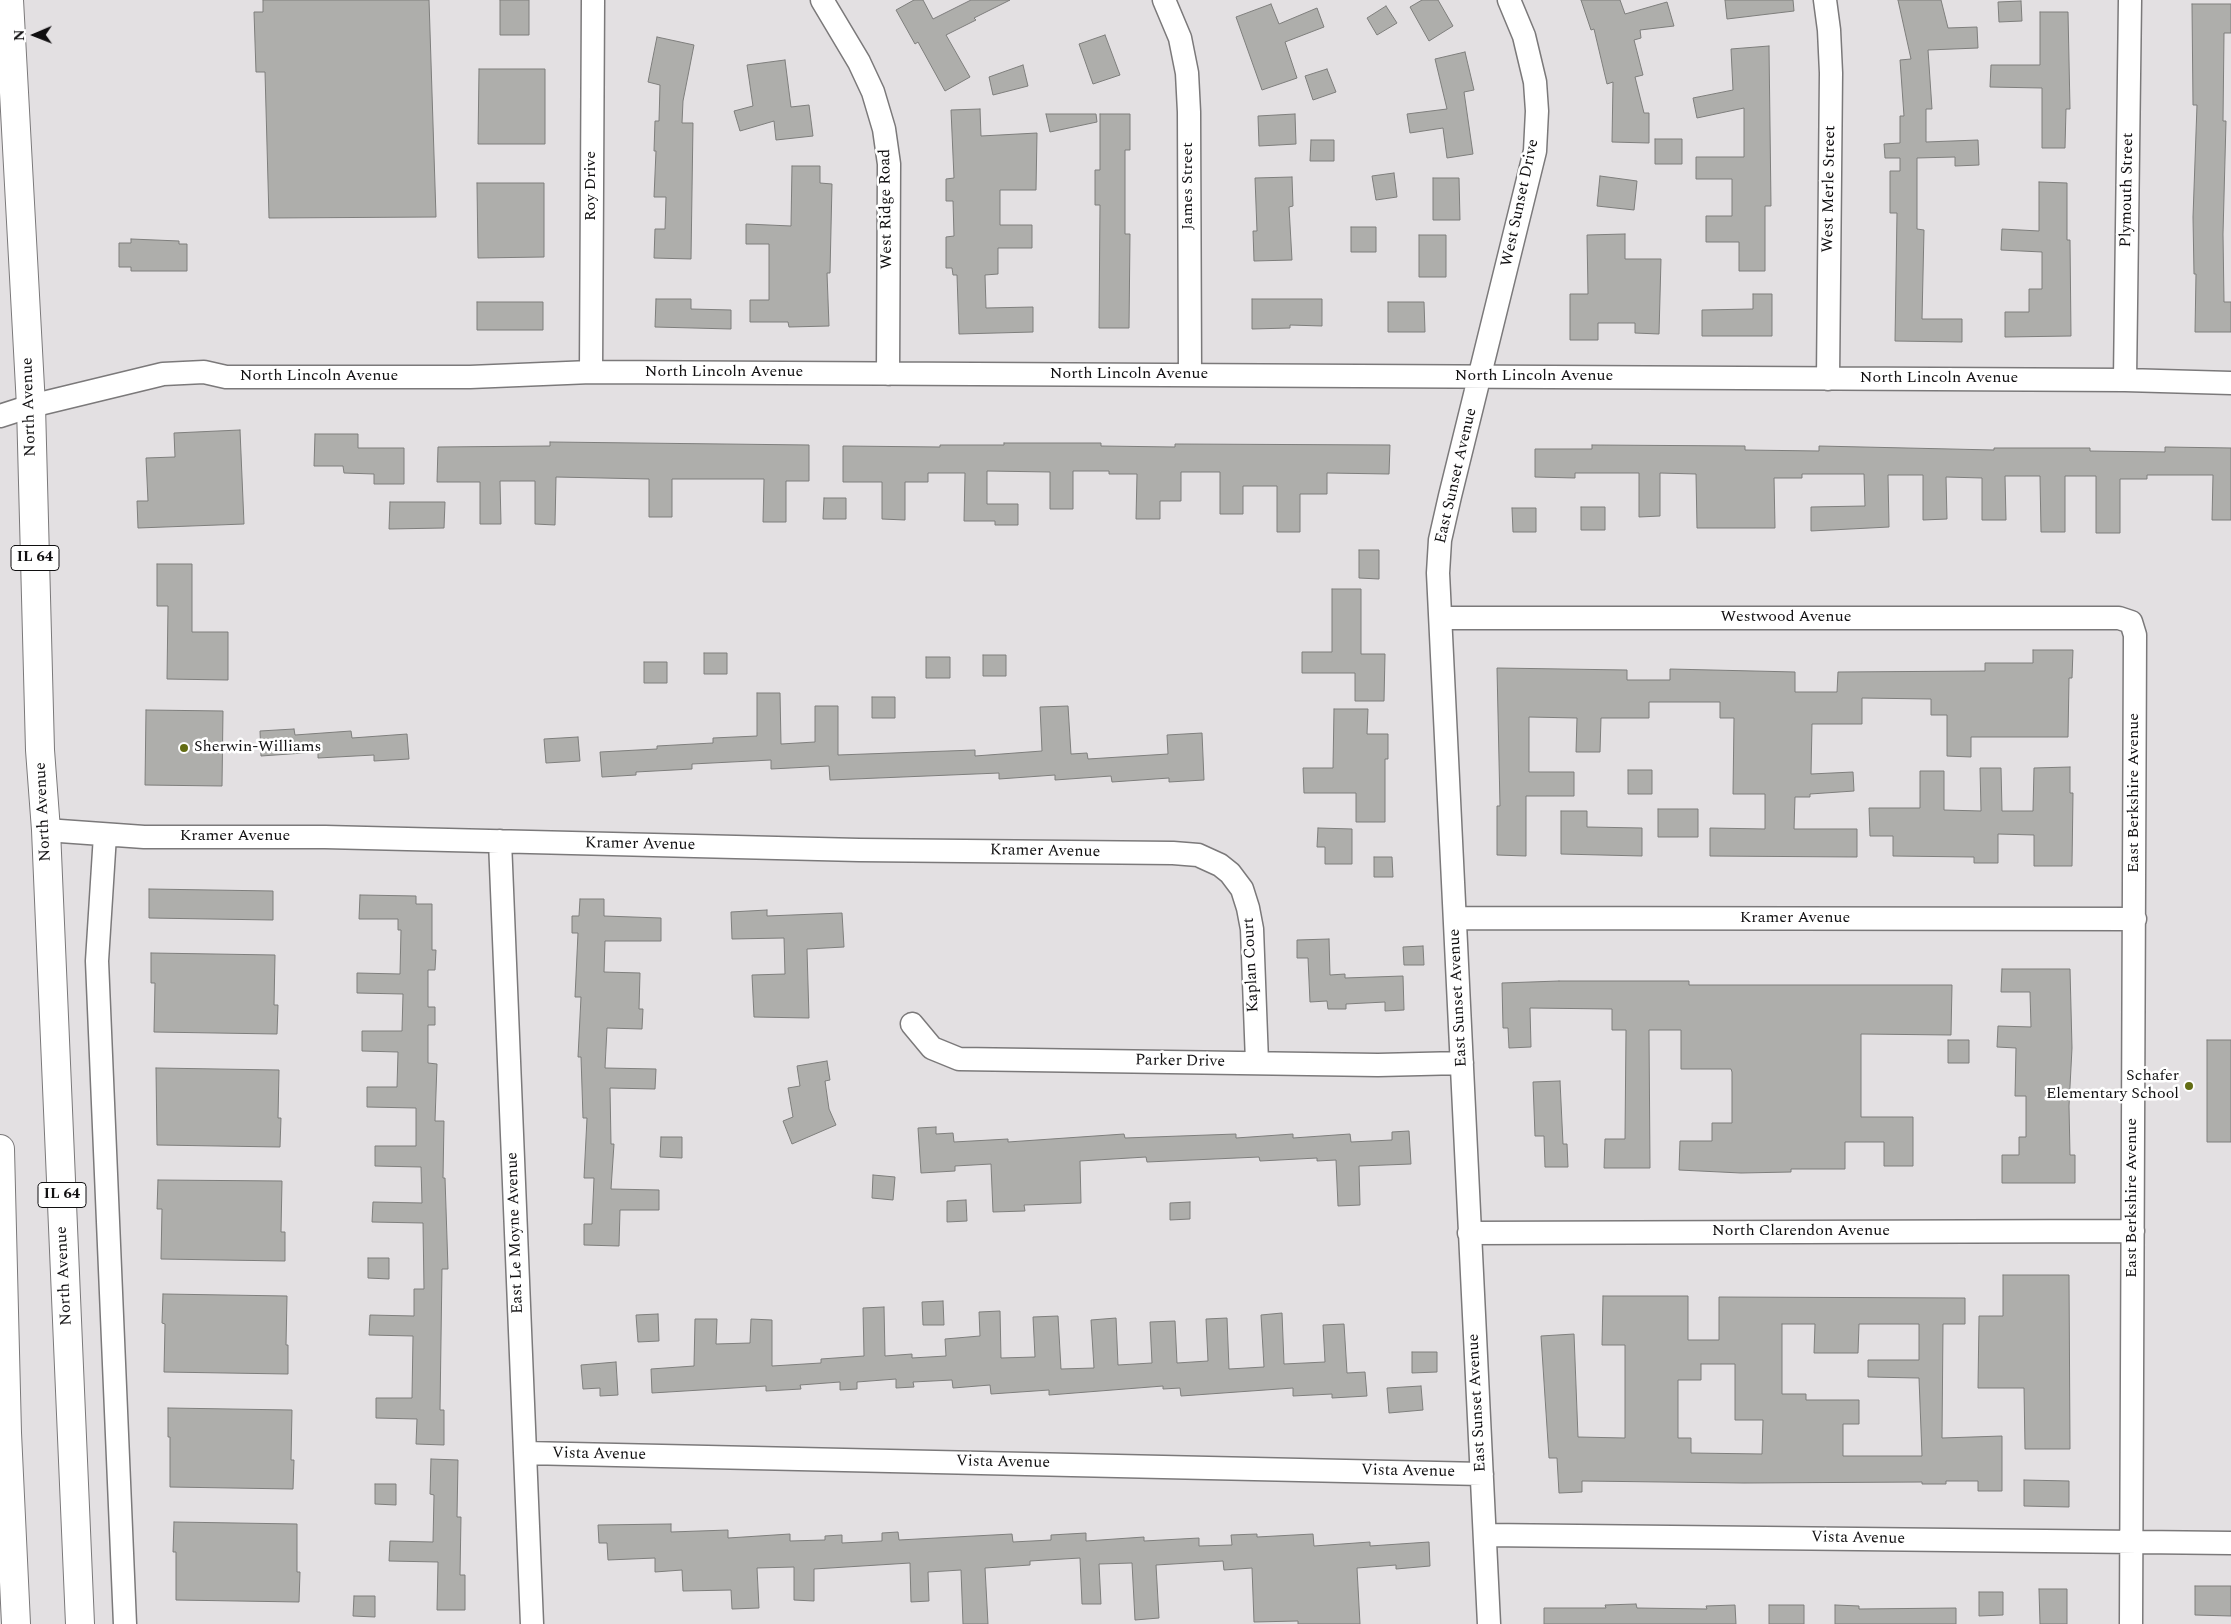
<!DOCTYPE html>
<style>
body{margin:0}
#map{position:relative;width:2231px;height:1624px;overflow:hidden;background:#e3e0e2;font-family:Spectral,serif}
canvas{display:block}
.north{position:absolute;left:10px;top:10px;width:50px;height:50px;-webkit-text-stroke:4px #fff;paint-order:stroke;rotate:269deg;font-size:14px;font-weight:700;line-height:20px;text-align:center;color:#100f10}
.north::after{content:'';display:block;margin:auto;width:18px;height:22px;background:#100f10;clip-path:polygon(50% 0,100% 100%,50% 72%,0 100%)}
</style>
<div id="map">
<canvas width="2231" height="1624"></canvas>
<div class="north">N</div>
</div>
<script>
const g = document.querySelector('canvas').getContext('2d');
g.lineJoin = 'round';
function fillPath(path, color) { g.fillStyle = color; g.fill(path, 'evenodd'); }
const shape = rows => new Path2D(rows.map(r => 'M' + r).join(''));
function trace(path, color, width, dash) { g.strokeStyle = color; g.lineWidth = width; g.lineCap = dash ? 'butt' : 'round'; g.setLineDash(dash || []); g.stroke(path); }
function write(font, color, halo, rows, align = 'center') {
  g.font = font + ' Spectral,serif'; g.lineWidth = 5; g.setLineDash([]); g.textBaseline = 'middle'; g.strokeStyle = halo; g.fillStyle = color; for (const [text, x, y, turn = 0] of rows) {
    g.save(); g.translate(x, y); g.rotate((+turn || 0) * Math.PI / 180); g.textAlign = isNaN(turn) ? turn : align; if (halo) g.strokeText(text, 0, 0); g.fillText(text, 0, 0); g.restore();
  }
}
const building = shape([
 [263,0,429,0,436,217,269,218,265,72,256,72,254,12,263,12,263,0],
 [500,0,529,0,529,35,500,35,500,0],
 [914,0,923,0,933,19,971,0,1010,0,974,18,976,20,946,35,970,77,945,91,918,42,915,44,896,10,914,0],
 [1422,0,1438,0,1453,26,1429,41,1410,7,1422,0],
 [1581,0,1620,0,1625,14,1667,2,1674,26,1640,30,1641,38,1634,40,1643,75,1635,77,1644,113,1649,113,1649,143,1612,142,1613,82,1607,84,1594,29,1591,30,1581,0],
 [1725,0,1793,0,1794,11,1727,19,1725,0],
 [1898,0,1941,0,1948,28,1977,27,1978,48,1928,50,1932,109,1926,109,1926,142,1978,140,1979,165,1955,166,1955,157,1917,158,1917,229,1924,230,1922,319,1962,319,1962,342,1895,341,1897,213,1890,213,1890,171,1900,171,1900,158,1885,158,1884,144,1900,143,1900,116,1904,116,1900,60,1911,59,1898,0],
 [2021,1,2022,21,1999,22,1998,2,2021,1],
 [1271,4,1279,24,1317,8,1324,27,1285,42,1297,78,1262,90,1236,17,1271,4],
 [2192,4,2231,4,2231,33,2224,33,2223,121,2226,121,2223,234,2224,302,2231,302,2231,332,2195,332,2196,274,2194,274,2193,217,2197,105,2193,105,2192,4],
 [1386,6,1397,23,1377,35,1367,18,1386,6],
 [2040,12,2068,12,2070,109,2066,109,2065,148,2042,148,2042,88,1990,87,1991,65,2040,65,2040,12],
 [1105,35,1120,75,1093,84,1079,44,1105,35],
 [657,37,694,45,683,101,682,123,693,123,691,259,654,258,655,229,665,229,666,197,654,197,656,151,654,151,655,121,659,121,660,85,648,82,657,37],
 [1769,46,1771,206,1765,206,1765,271,1739,271,1739,242,1706,242,1706,216,1732,216,1732,179,1696,179,1696,157,1744,157,1744,108,1697,118,1693,98,1733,90,1731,49,1769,46],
 [1465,52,1474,90,1464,92,1473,154,1447,158,1443,128,1410,133,1407,114,1447,109,1435,59,1465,52],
 [785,60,791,107,809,105,813,136,776,140,774,121,740,131,734,111,753,106,747,65,785,60],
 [1023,65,1028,86,993,95,989,77,1023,65],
 [479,69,545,69,545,144,478,144,479,69],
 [1327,69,1336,92,1313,100,1305,76,1327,69],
 [980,109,981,136,1037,133,1036,190,1000,190,1000,225,1032,225,1032,248,998,248,998,274,985,275,986,308,1033,307,1033,332,959,334,957,275,953,275,952,268,946,268,946,237,954,236,953,201,946,201,946,179,954,178,951,110,980,109],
 [1046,114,1096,114,1097,122,1050,132,1046,114],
 [1100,114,1130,114,1130,150,1125,150,1125,234,1130,234,1129,328,1099,328,1100,205,1095,205,1095,170,1100,170,1100,114],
 [1295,114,1296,144,1259,146,1258,116,1295,114],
 [1655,139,1682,139,1682,164,1655,164,1655,139],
 [1311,140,1334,140,1334,161,1310,161,1311,140],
 [792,166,820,166,820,183,832,184,830,273,827,273,829,326,789,327,788,322,750,322,750,300,769,300,769,244,746,244,746,224,791,226,792,166],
 [1394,173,1397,197,1376,200,1372,176,1394,173],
 [1600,176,1637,181,1634,210,1597,206,1600,176],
 [1292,177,1293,206,1289,207,1292,260,1254,261,1253,231,1257,231,1255,178,1292,177],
 [1433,178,1459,178,1460,220,1433,220,1433,178],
 [2039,182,2067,183,2067,240,2070,240,2071,336,2005,337,2005,312,2029,312,2029,289,2042,289,2042,252,2001,250,2002,229,2039,231,2039,182],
 [477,183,544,183,544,257,478,258,477,183],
 [1351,227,1376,227,1376,252,1351,252,1351,227],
 [1625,234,1625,259,1661,259,1659,334,1635,333,1635,323,1598,323,1598,340,1570,340,1570,294,1588,294,1587,235,1625,234],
 [1419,235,1446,235,1446,277,1419,277,1419,235],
 [131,239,179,241,179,244,187,244,187,271,131,271,131,267,119,267,119,243,131,243,131,239],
 [1753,294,1772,294,1772,336,1702,336,1702,310,1753,309,1753,294],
 [656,299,691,299,691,309,731,310,731,329,655,327,656,299],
 [1252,299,1322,299,1322,326,1290,325,1290,328,1252,329,1252,299],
 [477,302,543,302,543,330,477,330,477,302],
 [1388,302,1424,302,1425,332,1388,332,1388,302],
 [240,430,244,524,138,528,137,501,148,501,146,458,175,457,174,433,240,430],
 [315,434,358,434,358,448,404,448,404,484,374,484,374,474,344,473,343,466,314,466,315,434],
 [550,442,809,445,809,481,786,481,786,522,763,522,764,479,672,479,672,517,649,517,649,479,556,477,555,525,535,524,535,481,500,481,501,524,480,524,480,482,437,482,438,447,550,446,550,442],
 [1004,443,1101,443,1101,446,1175,447,1175,444,1390,445,1389,474,1327,473,1327,494,1300,494,1300,532,1277,532,1277,486,1243,486,1243,514,1220,514,1220,472,1181,472,1181,501,1160,501,1160,519,1136,519,1137,474,1109,474,1109,471,1073,471,1073,509,1050,509,1050,472,987,471,987,504,1018,504,1018,525,995,525,995,521,964,521,965,473,928,473,928,482,905,482,905,520,882,519,882,482,843,482,843,446,940,447,940,445,1004,445,1004,443],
 [1592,445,1745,446,1745,450,1819,451,1819,446,1994,450,1994,448,2090,448,2090,451,2165,452,2165,447,2231,448,2231,520,2212,520,2213,475,2147,475,2147,479,2120,479,2120,533,2096,533,2096,476,2065,476,2065,532,2041,532,2040,476,2005,476,2006,520,1982,520,1982,478,1946,477,1947,519,1923,520,1923,475,1888,475,1889,527,1811,531,1811,507,1865,506,1864,474,1802,474,1802,478,1774,478,1775,528,1697,528,1696,474,1660,473,1660,516,1639,517,1639,473,1575,473,1575,478,1535,477,1535,449,1592,449,1592,445],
 [824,498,846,498,846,519,823,519,824,498],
 [390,502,445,502,444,528,389,529,390,502],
 [1581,507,1605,507,1605,530,1581,530,1581,507],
 [1512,508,1536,508,1536,532,1513,532,1512,508],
 [1359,550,1379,550,1379,579,1359,578,1359,550],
 [157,564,192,564,192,632,228,632,228,680,167,679,168,606,157,606,157,564],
 [1332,589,1361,589,1361,654,1385,654,1384,701,1355,701,1355,673,1302,673,1302,652,1332,652,1332,589],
 [2033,650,2073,650,2072,678,2069,678,2068,737,1971,737,1971,757,1947,756,1947,715,1931,715,1931,699,1862,698,1862,724,1812,724,1811,774,1853,772,1854,791,1810,794,1810,797,1795,797,1794,829,1857,829,1857,857,1710,856,1710,828,1765,829,1765,794,1733,794,1734,718,1720,718,1720,702,1649,702,1649,718,1601,718,1600,752,1576,752,1577,718,1529,717,1529,772,1574,772,1574,796,1526,796,1526,856,1497,855,1497,806,1500,806,1497,668,1627,670,1627,680,1670,680,1670,669,1795,672,1795,692,1837,692,1838,672,1985,671,1985,663,2033,663,2033,650],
 [704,653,727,653,727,674,704,674,704,653],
 [983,655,1006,655,1006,676,983,676,983,655],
 [926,657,950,657,950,678,926,678,926,657],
 [644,662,667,662,667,683,644,683,644,662],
 [757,693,780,693,781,744,815,742,815,706,838,706,838,755,975,750,975,756,1042,751,1040,707,1068,706,1071,754,1087,753,1088,759,1168,754,1167,735,1202,733,1204,780,1169,782,1169,778,1112,782,1111,776,1055,780,1055,775,999,779,999,773,830,780,829,766,771,769,771,760,692,764,692,769,636,772,636,775,602,777,600,752,657,749,657,746,713,743,713,738,757,736,757,693],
 [872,697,895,697,895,718,872,718,872,697],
 [1334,709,1368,709,1367,734,1388,734,1388,759,1385,759,1385,822,1356,822,1356,793,1304,793,1303,768,1333,768,1334,709],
 [146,710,223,711,222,786,145,785,146,710],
 [294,729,295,735,351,731,352,738,407,734,409,759,374,761,374,755,318,758,318,752,261,756,260,731,294,729],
 [578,737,580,761,546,763,544,739,578,737],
 [2070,767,2070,793,2073,793,2072,866,2034,866,2034,835,1998,834,1998,863,1974,863,1974,857,1893,856,1893,836,1870,836,1869,808,1920,808,1920,771,1944,771,1944,810,1981,811,1980,768,2001,768,2002,811,2033,811,2034,768,2070,767],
 [1628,770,1652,770,1652,794,1628,794,1628,770],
 [1658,809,1698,809,1698,837,1658,837,1658,809],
 [1561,811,1587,811,1587,827,1642,828,1642,856,1561,854,1561,811],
 [1318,828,1352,829,1352,864,1325,864,1325,847,1317,847,1318,828],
 [1374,857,1392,857,1393,877,1374,877,1374,857],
 [149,889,273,891,273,920,149,918,149,889],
 [360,895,416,896,416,904,432,904,432,950,436,950,435,970,428,970,428,1007,435,1007,435,1025,428,1025,428,1063,437,1064,435,1121,444,1121,443,1178,445,1178,448,1269,442,1269,440,1410,444,1410,444,1445,416,1444,417,1419,376,1418,376,1398,412,1398,413,1336,369,1335,370,1315,414,1316,414,1289,424,1289,423,1223,372,1222,373,1202,422,1203,421,1167,375,1166,375,1146,416,1146,416,1108,367,1107,367,1087,397,1087,398,1052,362,1051,362,1031,402,1031,403,994,357,993,357,973,400,974,401,930,398,930,398,919,359,919,360,895],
 [580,899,604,899,604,916,661,918,661,941,605,941,604,972,640,973,639,1009,643,1009,642,1029,607,1028,605,1068,656,1069,655,1089,610,1088,611,1144,614,1144,611,1189,659,1190,659,1210,620,1210,619,1246,584,1245,584,1224,592,1224,594,1178,584,1178,587,1118,583,1118,581,1057,578,1057,581,997,575,997,578,933,572,933,572,916,579,916,580,899],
 [767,910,767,916,842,913,844,947,807,949,809,1018,754,1017,752,975,785,974,784,938,732,939,731,912,767,910],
 [1329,939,1330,975,1345,974,1345,978,1403,976,1404,1010,1385,1011,1385,1002,1346,1004,1346,1009,1328,1009,1327,1001,1310,1002,1308,958,1297,958,1297,940,1329,939],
 [1423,946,1424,965,1404,965,1403,947,1423,946],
 [151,953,275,955,274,1005,278,1005,277,1034,154,1032,155,983,151,983,151,953],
 [2002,969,2070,969,2072,1048,2069,1106,2070,1155,2075,1155,2075,1183,2002,1183,2002,1155,2019,1155,2019,1137,2026,1137,2026,1096,2015,1096,2016,1048,1997,1047,1998,1026,2031,1027,2030,992,2001,992,2002,969],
 [1559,981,1689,981,1689,985,1952,985,1951,1035,1861,1034,1861,1117,1913,1117,1913,1166,1884,1166,1884,1142,1845,1142,1845,1169,1791,1169,1791,1172,1741,1173,1679,1170,1680,1141,1712,1141,1712,1123,1732,1123,1732,1072,1731,1069,1681,1069,1681,1030,1649,1030,1650,1168,1604,1168,1605,1139,1625,1139,1626,1030,1612,1030,1612,1009,1530,1008,1531,1047,1509,1048,1508,1028,1503,1028,1502,983,1559,981],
 [1948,1040,1969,1040,1969,1063,1948,1063,1948,1040],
 [2207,1040,2231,1040,2231,1142,2207,1142,2207,1040],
 [827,1061,830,1080,825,1081,829,1109,836,1125,792,1144,783,1121,793,1117,788,1088,800,1086,797,1066,827,1061],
 [156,1068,279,1070,278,1118,281,1118,280,1147,157,1145,156,1068],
 [1560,1081,1563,1144,1567,1144,1568,1167,1545,1167,1544,1136,1535,1136,1533,1082,1560,1081],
 [936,1127,936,1134,953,1133,954,1142,1008,1139,1008,1142,1124,1134,1125,1138,1236,1134,1236,1138,1293,1134,1293,1138,1350,1134,1351,1142,1392,1140,1392,1132,1409,1131,1411,1164,1359,1166,1360,1205,1338,1206,1336,1160,1317,1161,1317,1158,1260,1161,1259,1157,1147,1162,1146,1157,1080,1161,1081,1203,1024,1205,1025,1211,993,1212,991,1164,955,1166,955,1171,921,1173,918,1128,936,1127],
 [661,1137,682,1137,682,1158,660,1157,661,1137],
 [873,1175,895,1177,893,1200,872,1198,873,1175],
 [158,1180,282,1181,281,1232,285,1232,285,1261,161,1259,162,1209,157,1209,158,1180],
 [966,1200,967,1221,947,1222,947,1201,966,1200],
 [1190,1202,1190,1219,1170,1220,1170,1203,1190,1202],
 [368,1258,389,1258,389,1279,368,1278,368,1258],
 [2003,1275,2069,1275,2070,1449,2025,1449,2024,1388,1978,1388,1979,1316,2003,1316,2003,1275],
 [163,1294,287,1296,286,1345,288,1345,288,1374,164,1372,165,1324,162,1323,163,1294],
 [1603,1296,1688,1296,1688,1340,1719,1340,1719,1297,1965,1298,1965,1324,1943,1324,1942,1438,2002,1436,2002,1491,1978,1491,1978,1481,1946,1481,1946,1484,1922,1484,1922,1482,1744,1483,1582,1481,1582,1492,1559,1493,1557,1458,1549,1458,1541,1336,1574,1334,1578,1437,1625,1438,1625,1345,1602,1345,1603,1296],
 [1782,1324,1815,1324,1814,1353,1858,1353,1859,1324,1919,1324,1919,1360,1868,1360,1868,1377,1919,1378,1922,1456,1843,1456,1843,1424,1859,1424,1859,1400,1806,1400,1806,1394,1782,1394,1782,1324],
 [1701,1364,1735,1364,1735,1420,1763,1420,1762,1454,1691,1453,1691,1438,1678,1438,1678,1380,1701,1380,1701,1364],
 [943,1301,944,1325,923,1325,922,1302,943,1301],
 [884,1307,885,1356,912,1354,912,1358,946,1356,945,1339,980,1336,979,1312,1000,1311,1001,1358,1035,1357,1033,1317,1058,1316,1061,1369,1094,1368,1091,1320,1116,1318,1118,1365,1152,1363,1150,1322,1175,1321,1177,1363,1208,1361,1206,1319,1227,1318,1229,1369,1264,1367,1261,1315,1282,1313,1284,1364,1325,1362,1323,1325,1344,1324,1347,1373,1365,1372,1367,1396,1332,1398,1332,1394,1293,1396,1293,1388,1181,1396,1180,1388,1163,1389,1163,1386,1049,1395,1049,1390,991,1394,990,1385,953,1388,952,1380,913,1382,914,1387,896,1388,896,1379,857,1382,857,1389,840,1390,840,1382,800,1385,801,1389,766,1391,766,1386,652,1393,651,1369,694,1366,695,1319,717,1319,716,1344,750,1343,751,1319,772,1320,772,1366,821,1363,821,1359,864,1356,863,1308,884,1307],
 [658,1314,659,1341,638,1342,636,1315,658,1314],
 [1412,1352,1437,1352,1437,1372,1412,1373,1412,1352],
 [616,1362,618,1395,600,1396,600,1388,583,1389,581,1365,616,1362],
 [1421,1386,1423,1410,1389,1413,1387,1388,1421,1386],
 [168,1408,292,1410,291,1460,294,1460,293,1489,170,1487,170,1437,168,1437,168,1408],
 [431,1459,458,1460,457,1517,461,1517,460,1575,465,1575,465,1610,437,1610,438,1562,389,1561,390,1541,433,1542,434,1495,430,1494,431,1459],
 [2024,1480,2069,1481,2069,1507,2024,1506,2024,1480],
 [375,1484,396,1484,396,1505,375,1504,375,1484],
 [174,1522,297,1524,297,1572,300,1572,299,1602,176,1600,176,1552,173,1552,174,1522],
 [671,1524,671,1532,728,1530,728,1538,790,1534,790,1541,825,1540,825,1536,842,1535,842,1543,882,1541,882,1533,898,1532,899,1540,1012,1534,1013,1542,1051,1540,1051,1535,1086,1533,1086,1541,1144,1537,1144,1541,1199,1538,1199,1546,1232,1545,1231,1535,1257,1534,1257,1537,1313,1534,1314,1546,1370,1542,1370,1546,1429,1542,1430,1566,1396,1569,1396,1565,1357,1568,1360,1624,1298,1624,1298,1621,1254,1622,1252,1568,1224,1570,1223,1561,1156,1565,1159,1618,1135,1620,1132,1563,1099,1564,1101,1604,1082,1604,1080,1558,1030,1561,1030,1565,985,1568,988,1624,963,1624,961,1570,928,1572,929,1601,911,1602,910,1563,814,1569,814,1601,794,1600,794,1567,757,1568,759,1608,732,1609,731,1590,683,1591,682,1570,655,1572,655,1558,608,1560,607,1543,599,1543,598,1525,671,1524],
 [2195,1586,2231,1586,2231,1616,2195,1615,2195,1586],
 [2039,1589,2067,1589,2067,1624,2040,1624,2039,1589],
 [1979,1592,2003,1592,2003,1615,1979,1616,1979,1592],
 [354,1596,375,1596,375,1617,353,1616,354,1596],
 [1636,1604,1637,1608,1707,1609,1706,1606,1735,1605,1736,1624,1544,1624,1544,1608,1606,1608,1605,1605,1636,1604],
 [1769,1605,1804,1605,1804,1624,1769,1624,1769,1605],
 [1835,1605,1859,1606,1859,1609,1956,1608,1956,1624,1835,1624,1835,1605]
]);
const minor = shape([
 [822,0,859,62,873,92,884,129,889,164,888,374],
 [1164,0,1180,38,1187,73,1189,112,1190,375],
 [1825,0,1829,30,1831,73,1828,379],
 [591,372,593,0],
 [2125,380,2130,0],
 [0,416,31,406,163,374,204,372,226,377,470,377,591,372,2125,380,2231,383],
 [1441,618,2119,618,2131,622,2135,635,2131,1624],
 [46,830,144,837,325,837,859,850,1173,853,1198,855,1220,865,1230,873,1242,889,1248,908,1252,929,1257,1062],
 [105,835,97,961,125,1624],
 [500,841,532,1624],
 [1455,918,2135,919],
 [912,1024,932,1048,959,1059,1378,1065,1462,1063],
 [1469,1233,2133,1231],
 [525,1453,1482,1474],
 [1485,1535,2231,1543],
 [1489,1624,1438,573,1440,540,1450,496,1535,151,1537,111,1535,82,1524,36,1509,0]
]);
const major = shape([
 [9,0,31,406,40,750,46,830,80,1624],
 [0,1149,7,1433,16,1624]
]);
const markers = [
 [184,748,5,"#626c13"],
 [2189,1086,5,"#626c13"]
];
const shields = [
 [35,558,48],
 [62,1195,48]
];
const shieldNames = [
 ["IL 64",35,558],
 ["IL 64",62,1195]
];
const streetNames = [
 ["Roy Drive",592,186,-90],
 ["James Street",1189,186,-90],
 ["West Merle Street",1830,189,-89],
 ["Plymouth Street",2128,190,-89],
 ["West Sunset Drive",1521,203,-78],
 ["West Ridge Road",887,209,-91],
 ["North Lincoln Avenue",724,373],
 ["North Lincoln Avenue",1129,375],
 ["North Lincoln Avenue",319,377],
 ["North Lincoln Avenue",1534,377],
 ["North Lincoln Avenue",1939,379],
 ["North Avenue",30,407,-92],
 ["East Sunset Avenue",1457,476,-77],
 ["Westwood Avenue",1786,618],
 ["East Berkshire Avenue",2135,793,-90],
 ["North Avenue",44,812,-93],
 ["Kramer Avenue",235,837],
 ["Kramer Avenue",640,845,1],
 ["Kramer Avenue",1045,852,1],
 ["Kramer Avenue",1795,919],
 ["Kaplan Court",1252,965,-93],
 ["East Sunset Avenue",1459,998,-93],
 ["Parker Drive",1180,1062,1],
 ["East Berkshire Avenue",2133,1198,-90],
 ["North Clarendon Avenue",1801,1232],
 ["East Le Moyne Avenue",516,1233,-92],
 ["North Avenue",65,1276,-93],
 ["East Sunset Avenue",1478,1403,-93],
 ["Vista Avenue",599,1455,1],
 ["Vista Avenue",1003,1463,1],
 ["Vista Avenue",1408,1472,1],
 ["Vista Avenue",1858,1539,1]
];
const poiNames = [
 ["Sherwin-Williams",194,748],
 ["Schafer",2179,1077,"right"],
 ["Elementary School",2179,1095,"right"]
];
fillPath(building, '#aeaeab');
trace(building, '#7e7e7c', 1);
trace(minor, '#7b797a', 25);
trace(major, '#7b797a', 30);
trace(minor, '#fff', 22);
trace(major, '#fff', 28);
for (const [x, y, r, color] of markers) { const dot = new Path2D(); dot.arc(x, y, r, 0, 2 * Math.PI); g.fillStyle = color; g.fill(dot); trace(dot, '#fff', 2); }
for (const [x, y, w] of shields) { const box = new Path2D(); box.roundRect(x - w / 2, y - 12.5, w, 25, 4); g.fillStyle = '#fff'; g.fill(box); trace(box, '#100f10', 1); }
write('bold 15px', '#100f10', null, shieldNames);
write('16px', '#100f10', '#fff', streetNames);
write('16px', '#100f10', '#fff', poiNames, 'left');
</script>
